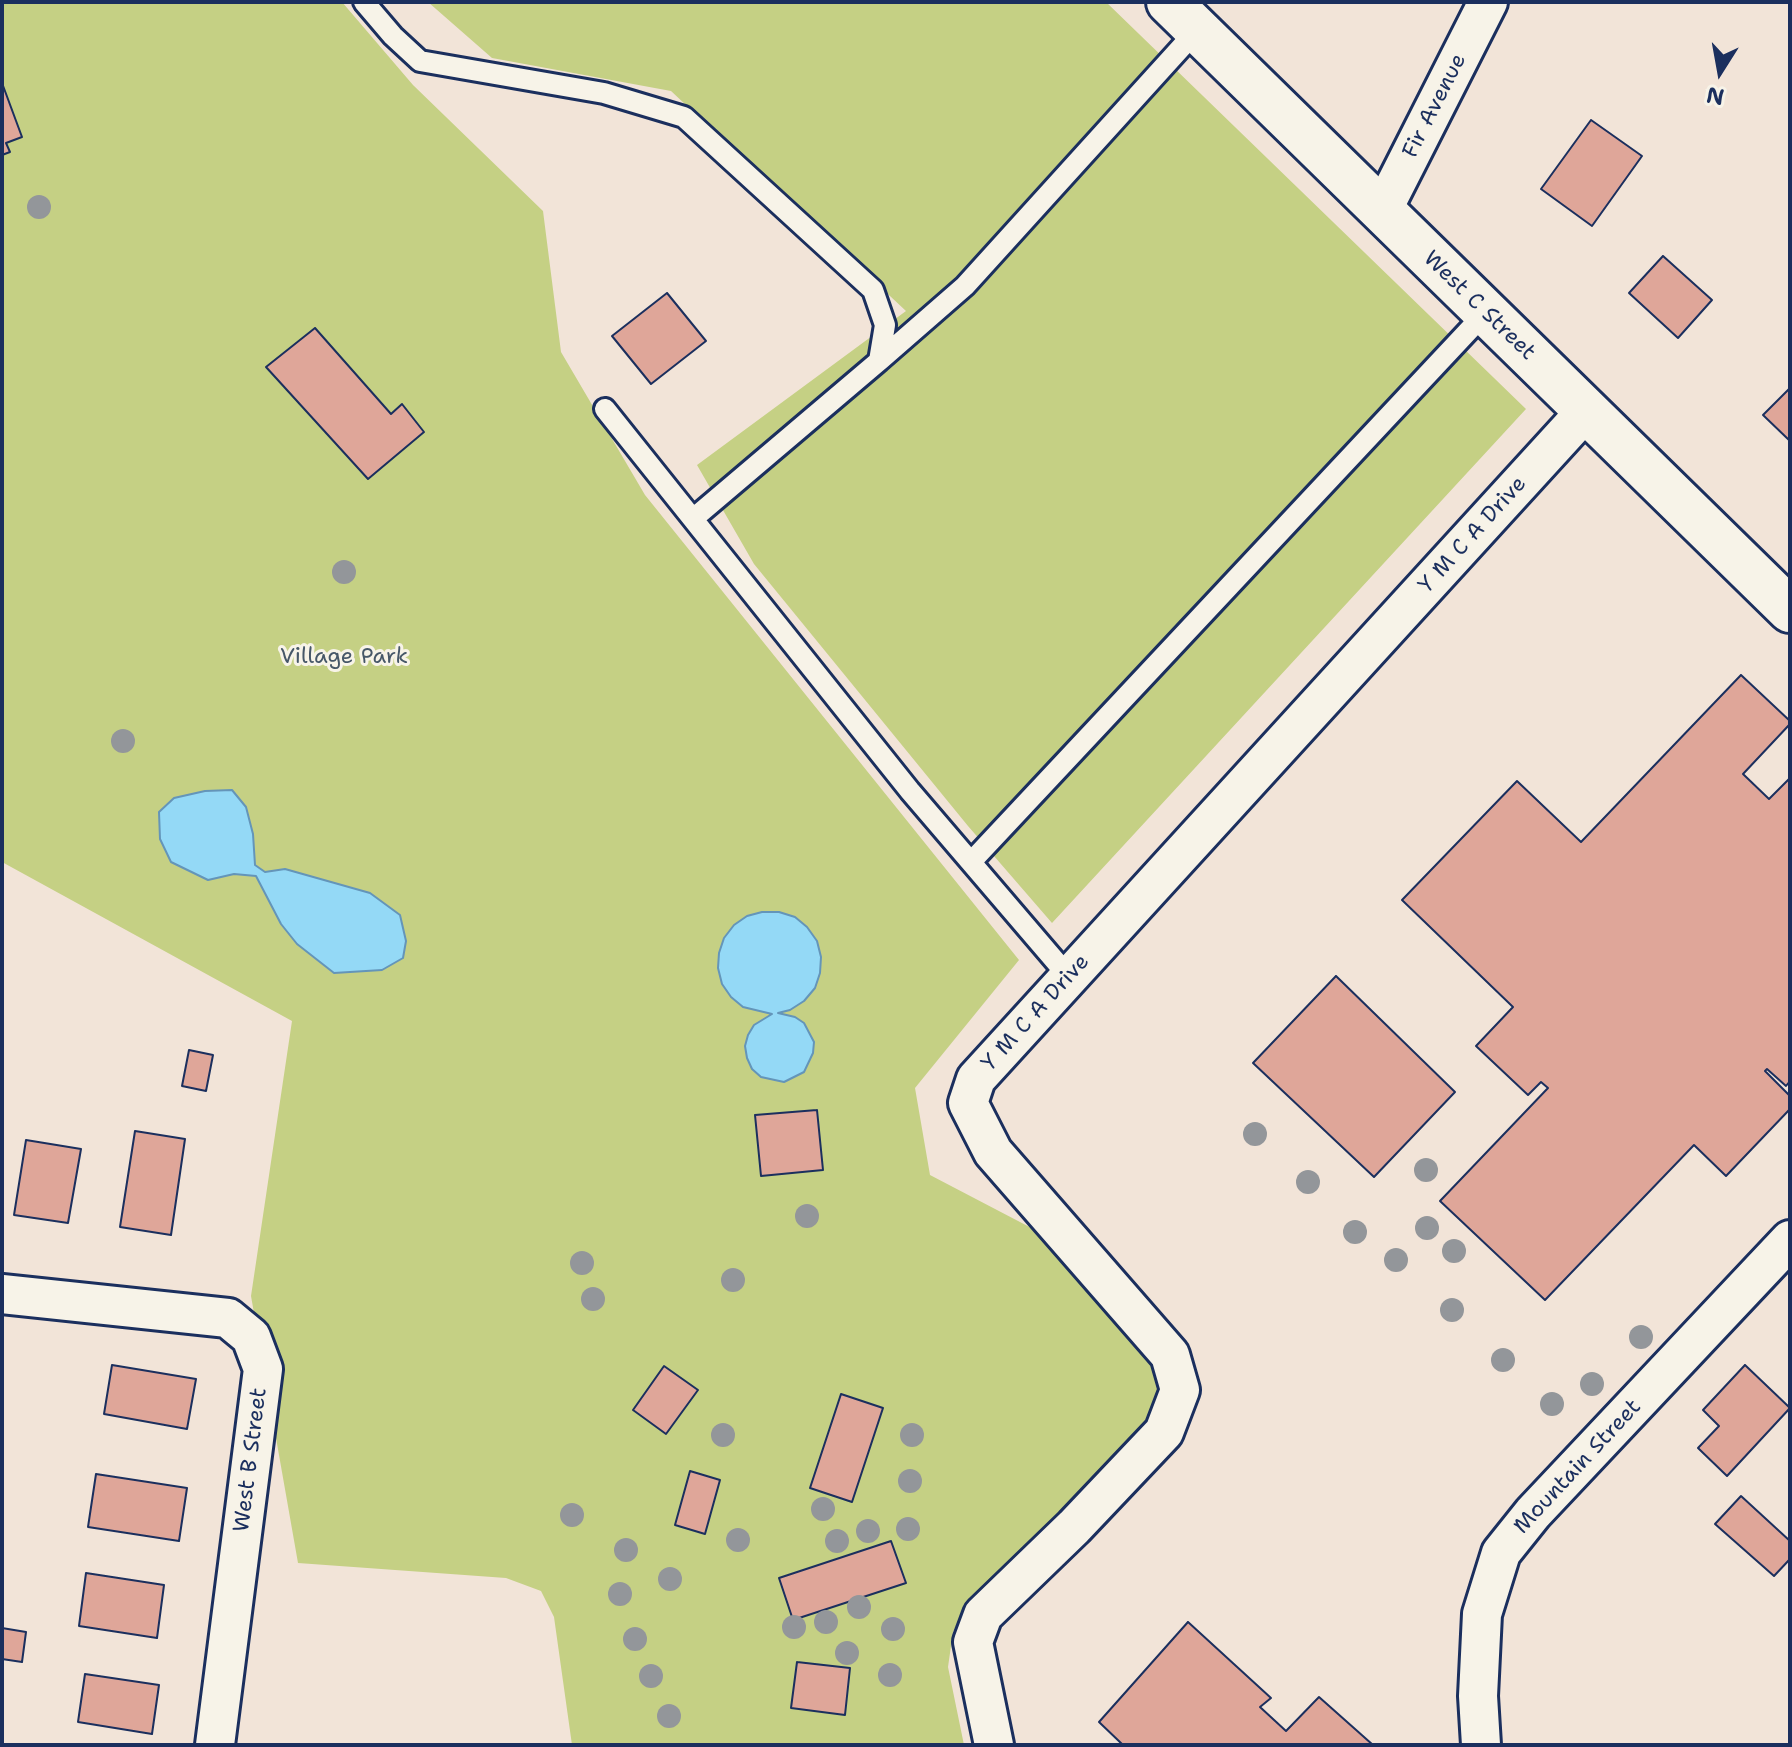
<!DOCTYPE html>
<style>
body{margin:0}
#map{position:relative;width:1792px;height:1747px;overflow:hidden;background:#f2e4d8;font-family:"Shantell Sans",sans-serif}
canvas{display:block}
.frame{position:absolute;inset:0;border:4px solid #1b2f5e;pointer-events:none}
.north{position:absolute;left:1680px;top:32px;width:80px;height:80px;-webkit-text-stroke:6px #f7f3e8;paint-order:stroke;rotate:191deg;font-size:22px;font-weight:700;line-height:32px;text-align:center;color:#1b2f5e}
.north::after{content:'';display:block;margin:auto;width:28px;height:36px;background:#1b2f5e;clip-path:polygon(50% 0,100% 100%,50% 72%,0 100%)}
</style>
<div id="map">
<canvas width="1792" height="1747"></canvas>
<div class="frame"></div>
<div class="north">N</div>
</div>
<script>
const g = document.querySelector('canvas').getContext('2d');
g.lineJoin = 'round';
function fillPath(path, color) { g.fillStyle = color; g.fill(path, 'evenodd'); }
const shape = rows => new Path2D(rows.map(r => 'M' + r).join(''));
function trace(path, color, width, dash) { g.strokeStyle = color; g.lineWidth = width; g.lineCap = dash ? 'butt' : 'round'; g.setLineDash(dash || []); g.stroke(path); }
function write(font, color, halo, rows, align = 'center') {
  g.font = font + ' "Shantell Sans",sans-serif'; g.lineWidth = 6; g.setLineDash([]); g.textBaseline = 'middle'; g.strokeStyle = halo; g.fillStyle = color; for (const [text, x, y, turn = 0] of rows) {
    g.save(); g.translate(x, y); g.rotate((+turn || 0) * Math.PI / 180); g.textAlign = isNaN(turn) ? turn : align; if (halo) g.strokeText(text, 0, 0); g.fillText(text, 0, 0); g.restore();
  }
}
const green = shape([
 [2,2,342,2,413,85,543,211,561,352,645,495,1019,960,915,1088,930,1175,1041,1233,1153,1363,1159,1398,1126,1452,964,1610,953,1632,948,1667,964,1745,572,1745,554,1617,541,1591,506,1578,298,1563,251,1296,292,1021,2,862],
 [428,2,1106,2,1526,409,1052,923,968,826,754,564,697,465,906,311,671,91,492,58]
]);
const water = shape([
 [232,790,246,807,253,834,255,865,265,872,285,869,370,893,400,915,406,941,403,958,382,970,334,973,297,944,281,924,256,876,234,874,208,880,171,862,160,839,159,812,174,798,205,791,232,790],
 [762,912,779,912,795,917,807,927,817,941,821,957,820,973,815,988,804,1001,790,1010,778,1013,795,1017,804,1023,814,1042,813,1053,804,1072,784,1082,761,1077,752,1069,747,1058,745,1046,748,1035,754,1025,772,1014,743,1007,731,997,722,984,718,968,719,953,724,938,734,925,747,916,762,912]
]);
const building = shape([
 [2,83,22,137,6,143,10,152,2,155,2,83],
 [1591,120,1642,156,1592,226,1541,189,1591,120],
 [1663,256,1712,300,1678,338,1629,293,1663,256],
 [667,293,706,341,651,384,612,336,667,293],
 [315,328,391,414,402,404,424,432,368,479,266,367,315,328],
 [1790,388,1790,441,1763,415,1790,388],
 [1741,675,1790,721,1790,724,1743,774,1769,799,1790,778,1790,1081,1786,1086,1767,1069,1765,1071,1790,1096,1790,1109,1726,1176,1694,1145,1545,1300,1440,1201,1548,1088,1541,1082,1528,1095,1476,1046,1513,1007,1402,900,1517,781,1581,842,1741,675],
 [1336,976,1455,1092,1374,1177,1253,1063,1336,976],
 [189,1050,213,1055,206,1091,182,1086,189,1050],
 [817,1110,823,1170,761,1176,755,1115,817,1110],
 [135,1131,185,1139,171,1235,120,1227,135,1131],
 [26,1140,81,1149,68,1223,14,1215,26,1140],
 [112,1365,196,1379,187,1429,104,1414,112,1365],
 [1745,1365,1790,1408,1727,1476,1698,1448,1719,1426,1703,1410,1745,1365],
 [664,1366,698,1390,666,1434,633,1410,664,1366],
 [841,1394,883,1408,852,1502,810,1488,841,1394],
 [690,1471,720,1480,705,1534,675,1525,690,1471],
 [96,1474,187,1488,179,1541,88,1527,96,1474],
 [1741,1496,1790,1541,1790,1559,1774,1576,1715,1524,1741,1496],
 [891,1541,906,1583,793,1620,779,1578,891,1541],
 [86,1573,164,1585,157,1638,79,1626,86,1573],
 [1188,1622,1271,1698,1260,1707,1286,1731,1319,1697,1373,1745,1123,1745,1099,1722,1188,1622],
 [2,1628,26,1632,22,1662,2,1659,2,1628],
 [797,1662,850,1668,845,1715,791,1708,797,1662],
 [85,1674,159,1685,152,1734,78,1722,85,1674]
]);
const lane = shape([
 [364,2,393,36,420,61,604,93,684,117,873,290,885,325,879,361,694,518],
 [879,361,965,286,1197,30],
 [605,409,910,791,1069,977],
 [971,862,1486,312]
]);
const street = shape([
 [1382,211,1488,2],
 [2,1294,228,1318,251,1337,263,1369,215,1745],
 [994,1745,973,1642,983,1615,1074,1527,1164,1432,1180,1390,1170,1355,993,1152,968,1103,976,1079,1586,411],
 [1481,1745,1478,1696,1482,1614,1501,1553,1533,1513,1790,1240]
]);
const secondary = shape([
 [1169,2,1790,610]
]);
const trees = [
 [39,207],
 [344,572],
 [123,741],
 [1255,1134],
 [1426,1170],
 [1308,1182],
 [807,1216],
 [1427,1228],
 [1355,1232],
 [1454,1251],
 [1396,1260],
 [582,1263],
 [733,1280],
 [593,1299],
 [1452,1310],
 [1641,1337],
 [1503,1360],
 [1592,1384],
 [1552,1404],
 [723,1435],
 [912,1435],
 [910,1481],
 [823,1509],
 [572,1515],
 [908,1529],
 [868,1531],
 [738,1540],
 [837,1541],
 [626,1550],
 [670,1579],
 [620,1594],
 [859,1607],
 [826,1622],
 [794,1627],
 [893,1629],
 [635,1639],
 [847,1653],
 [890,1675],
 [651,1676],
 [669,1716]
];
const streetNames = [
 ["Fir Avenue",1435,106,-63],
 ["West C Street",1479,306,44],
 ["Y M C A Drive",1473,535,-48],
 ["Y M C A Drive",1036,1013,-48],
 ["West B Street",251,1460,-83],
 ["Mountain Street",1578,1467,-47]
];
const parkNames = [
 ["Village Park",344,657]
];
fillPath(green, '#c5d084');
fillPath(water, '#94d9f6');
trace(water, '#6495b9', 2);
fillPath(building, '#dfa699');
trace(building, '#1b2f5e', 2);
trace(lane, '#1b2f5e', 26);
trace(street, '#1b2f5e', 44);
trace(secondary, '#1b2f5e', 50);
trace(lane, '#f7f3e8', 20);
trace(street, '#f7f3e8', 38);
trace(secondary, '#f7f3e8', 44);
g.fillStyle = '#93969a';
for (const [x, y] of trees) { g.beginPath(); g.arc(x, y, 12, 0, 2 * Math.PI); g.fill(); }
write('22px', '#1b2f5e', '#f7f3e8', streetNames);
write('22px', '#465768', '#f7f3e8', parkNames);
</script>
